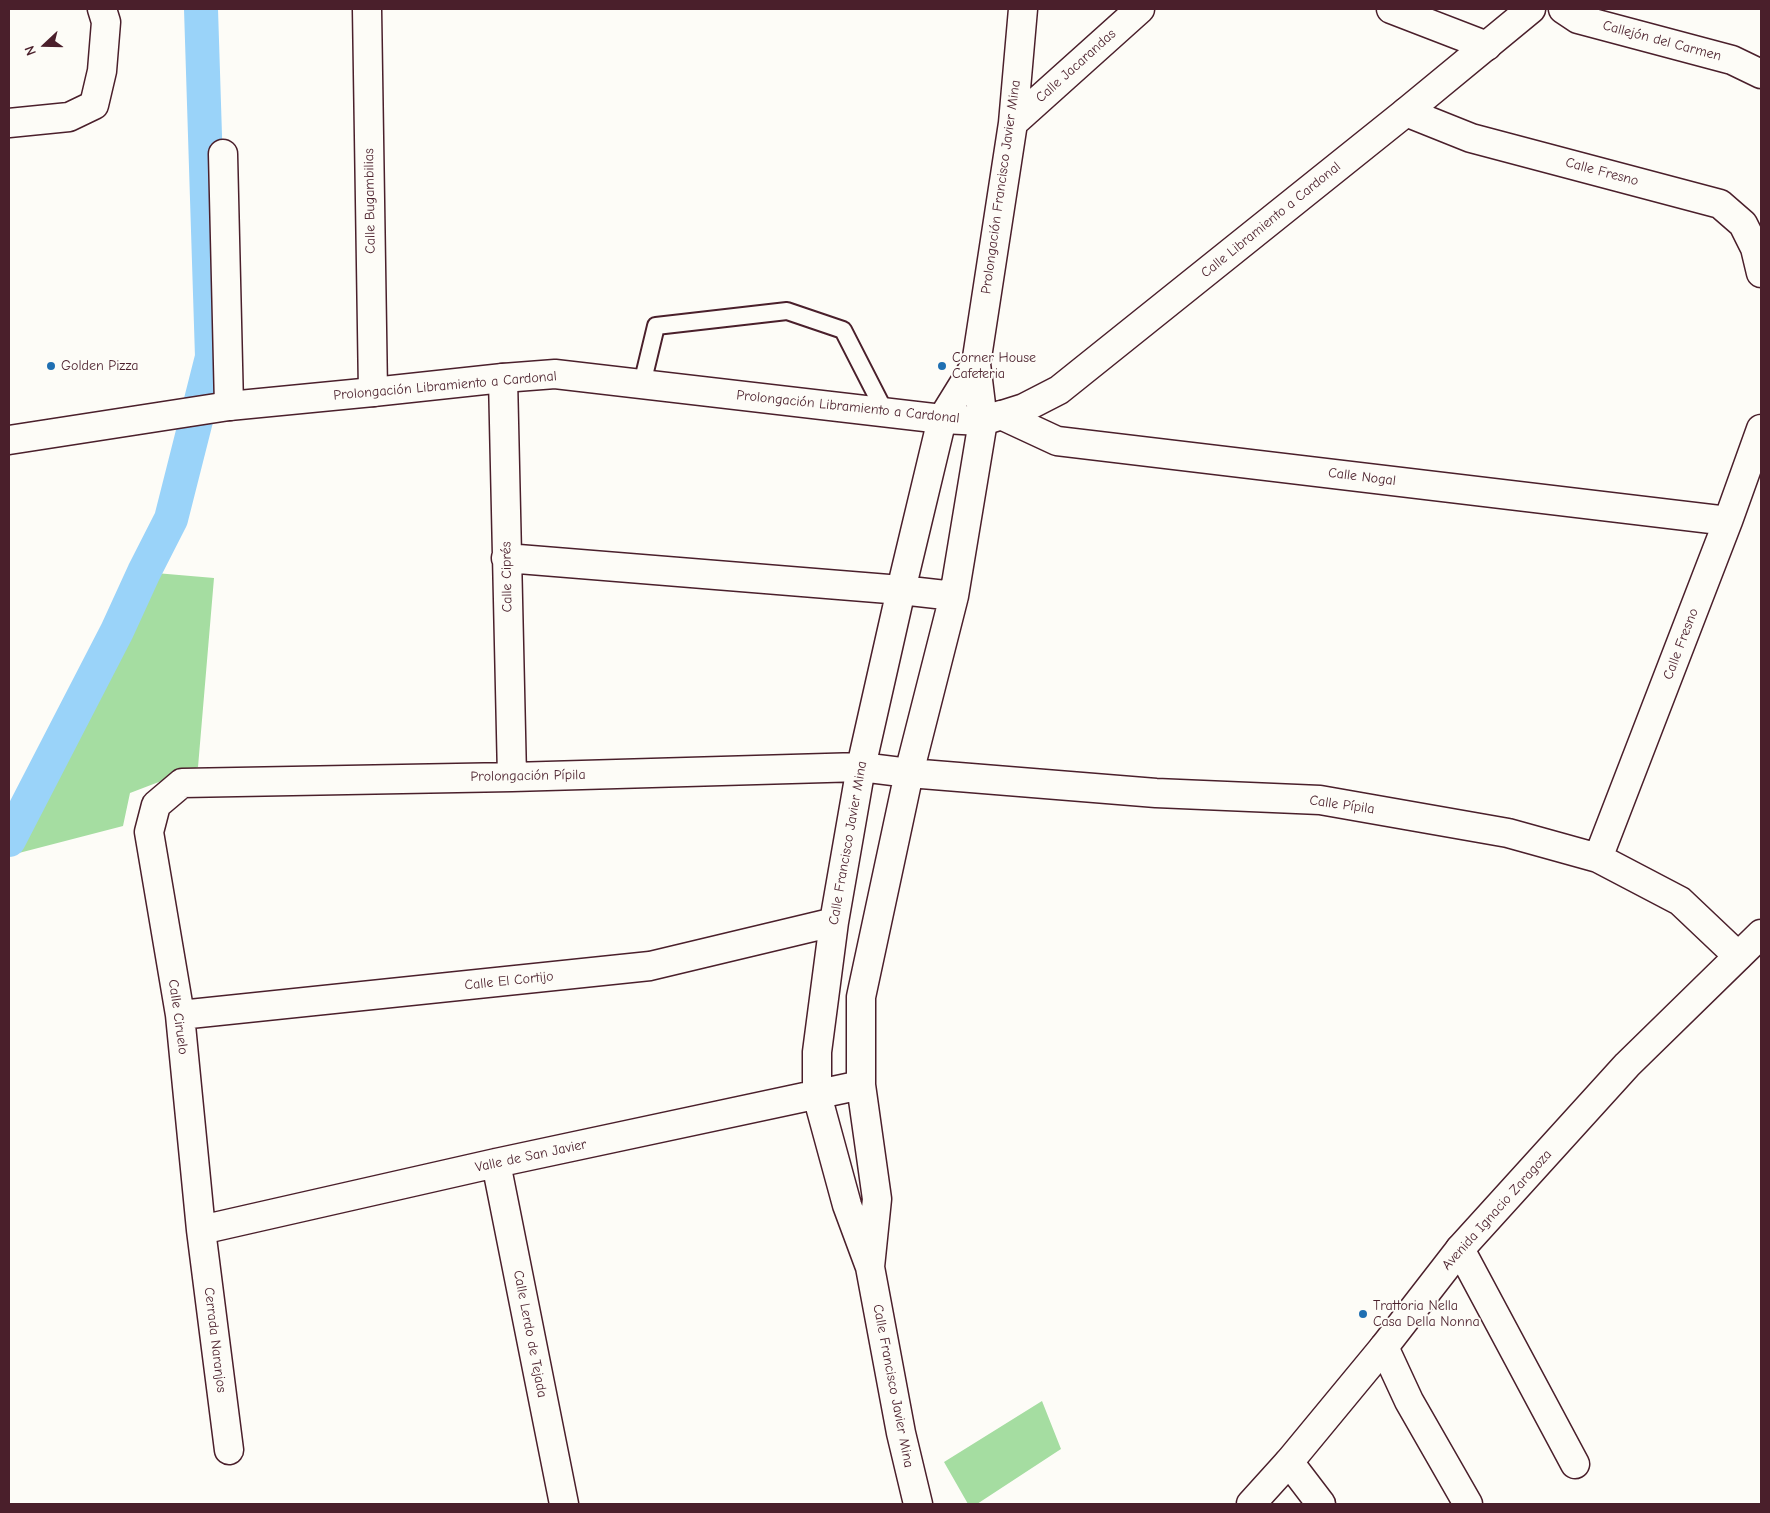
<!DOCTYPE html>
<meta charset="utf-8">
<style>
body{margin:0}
#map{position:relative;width:1770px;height:1513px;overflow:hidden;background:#fdfcf7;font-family:"Comic Neue",sans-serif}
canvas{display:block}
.frame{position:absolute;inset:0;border:10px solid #4a1f2b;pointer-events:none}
.north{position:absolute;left:20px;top:20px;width:50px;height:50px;-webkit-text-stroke:4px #fdfcf7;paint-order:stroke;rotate:249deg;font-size:14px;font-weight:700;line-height:20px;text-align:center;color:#4a1f2b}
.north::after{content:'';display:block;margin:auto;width:18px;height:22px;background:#4a1f2b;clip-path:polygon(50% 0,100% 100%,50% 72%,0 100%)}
</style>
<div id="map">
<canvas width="1770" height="1513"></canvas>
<div class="frame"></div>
<div class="north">N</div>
</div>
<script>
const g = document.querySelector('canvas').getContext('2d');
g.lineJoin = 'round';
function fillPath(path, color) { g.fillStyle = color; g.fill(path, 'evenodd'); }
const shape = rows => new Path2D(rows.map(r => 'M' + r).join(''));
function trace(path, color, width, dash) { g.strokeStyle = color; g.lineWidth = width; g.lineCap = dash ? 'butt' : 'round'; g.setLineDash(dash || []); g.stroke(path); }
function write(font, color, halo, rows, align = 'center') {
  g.font = font + ' "Comic Neue",sans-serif'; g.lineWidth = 4; g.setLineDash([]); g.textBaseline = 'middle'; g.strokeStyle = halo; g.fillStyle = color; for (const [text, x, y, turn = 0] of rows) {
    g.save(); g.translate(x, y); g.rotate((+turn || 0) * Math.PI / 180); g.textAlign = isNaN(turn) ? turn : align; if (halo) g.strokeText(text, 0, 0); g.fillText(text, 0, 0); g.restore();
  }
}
const green = shape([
 [144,572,214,578,198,767,130,793,123,826,15,854],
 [1042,1401,1061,1449,977,1504,968,1504,944,1462]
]);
const canal = shape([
 [9,840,117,631,144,572,171,519,212,357,201,9]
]);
const service = shape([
 [642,384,656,326,787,311,843,330,885,412]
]);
const minor = shape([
 [367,9,373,392],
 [1391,9,1487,46],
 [1563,9,1578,19,1732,60,1761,74],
 [1406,112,1471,138,1720,204,1743,224,1755,248,1761,273],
 [9,123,69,117,94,105,102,71,106,22,102,9],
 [1013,123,1140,9],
 [223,154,229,406],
 [503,378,512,777],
 [1001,415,1057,441,1728,521],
 [506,558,901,590,954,596],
 [1598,858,1728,521,1761,429],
 [180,1015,650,966,834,922],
 [496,1163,564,1504],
 [201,1230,496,1163,861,1085],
 [1460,1249,1575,1464],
 [870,1267,877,1199,861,1085,861,997,909,773,954,596,983,421,976,364,1013,123,1023,9],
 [1384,1347,1409,1401,1468,1504],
 [229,1450,201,1230,180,1015,149,832,156,805,182,783,512,777,861,767,909,773,1156,793,1320,800,1508,833,1598,858,1680,901,1738,956],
 [1289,1462,1321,1504],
 [918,1504,901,1433,870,1267,847,1205,817,1095,817,1052,834,922,861,767,901,590,942,419,976,364]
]);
const tertiary = shape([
 [9,440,229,406,373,392,503,378,555,374,942,419,983,421,1024,408,1059,390,1406,112,1531,9],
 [1251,1504,1289,1462,1384,1347,1460,1249,1627,1065,1761,934]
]);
const markers = [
 [51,366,5,"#1f6fb2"],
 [942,366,5,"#1f6fb2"],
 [1363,1314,5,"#1f6fb2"]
];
const streetNames = [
 ["Callejón del Carmen",1662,41,15],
 ["Calle Jacarandas",1076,66,-42],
 ["Calle Fresno",1602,172,15],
 ["Prolongación Francisco Javier Mina",1001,187,-82],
 ["Calle Bugambilias",370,201,-91],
 ["Calle Libramiento a Cardonal",1271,220,-39],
 ["Prolongación Libramiento a Cardonal",445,386,-5],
 ["Prolongación Libramiento a Cardonal",848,407,6],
 ["Calle Nogal",1362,477,7],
 ["Calle Ciprés",507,577,-91],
 ["Calle Fresno",1681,644,-69],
 ["Prolongación Pípila",528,776,-1],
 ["Calle Pípila",1342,805,8],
 ["Calle Francisco Javier Mina",848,843,-80],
 ["Calle El Cortijo",509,981,-6],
 ["Calle Ciruelo",178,1017,82],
 ["Valle de San Javier",531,1156,-12],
 ["Avenida Ignacio Zaragoza",1497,1210,-48],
 ["Calle Lerdo de Tejada",530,1334,79],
 ["Cerrada Naranjos",215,1340,83],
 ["Calle Francisco Javier Mina",893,1386,79]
];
const poiNames = [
 ["Corner House",952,358],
 ["Cafeteria",952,374],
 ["Golden Pizza",61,366],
 ["Trattoria Nella",1373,1306],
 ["Casa Della Nonna",1373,1322]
];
fillPath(green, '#a5dda1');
trace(canal, '#9ad3f9', 34);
trace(service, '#4a1f2b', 20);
trace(minor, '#4a1f2b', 31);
trace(tertiary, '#4a1f2b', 31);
trace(service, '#fdfcf7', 16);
trace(minor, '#fdfcf7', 28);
trace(tertiary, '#fdfcf7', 28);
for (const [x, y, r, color] of markers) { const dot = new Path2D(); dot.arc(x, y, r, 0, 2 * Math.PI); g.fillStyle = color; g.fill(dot); trace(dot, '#fdfcf7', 2); }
write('14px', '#4a1f2b', '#fdfcf7', streetNames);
write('14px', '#4a1f2b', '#fdfcf7', poiNames, 'left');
</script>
